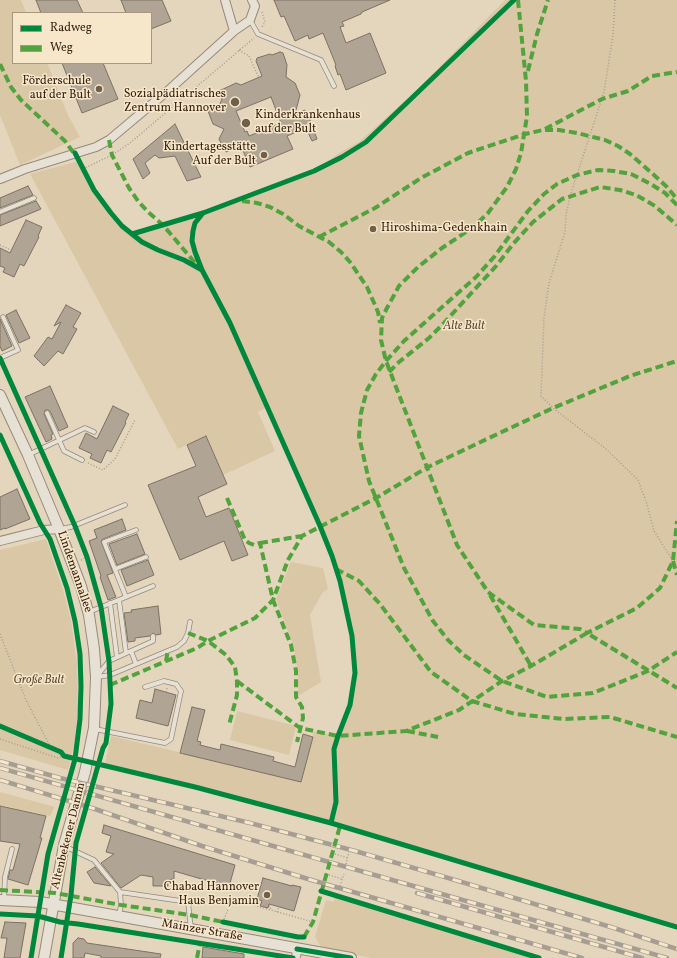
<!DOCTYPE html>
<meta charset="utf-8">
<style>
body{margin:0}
#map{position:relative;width:677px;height:958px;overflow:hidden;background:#e4d6bd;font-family:Vollkorn,serif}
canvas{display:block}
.legend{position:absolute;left:12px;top:12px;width:140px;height:52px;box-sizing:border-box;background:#f7e7ca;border:1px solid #a9967e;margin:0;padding:5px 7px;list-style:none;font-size:12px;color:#331d0d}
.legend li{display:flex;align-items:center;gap:8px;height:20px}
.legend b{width:20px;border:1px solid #a9967e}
</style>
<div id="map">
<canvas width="677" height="958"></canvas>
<ul class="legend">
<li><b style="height:5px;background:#00873e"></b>Radweg</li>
<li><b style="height:5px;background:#52a23e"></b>Weg</li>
</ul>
</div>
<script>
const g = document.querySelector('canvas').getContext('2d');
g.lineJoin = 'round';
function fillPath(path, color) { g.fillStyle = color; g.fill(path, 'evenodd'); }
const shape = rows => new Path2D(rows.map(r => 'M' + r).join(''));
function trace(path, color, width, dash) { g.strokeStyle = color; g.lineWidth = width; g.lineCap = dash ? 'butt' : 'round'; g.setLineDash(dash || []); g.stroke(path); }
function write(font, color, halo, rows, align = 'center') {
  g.font = font + ' Vollkorn,serif'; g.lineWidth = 3; g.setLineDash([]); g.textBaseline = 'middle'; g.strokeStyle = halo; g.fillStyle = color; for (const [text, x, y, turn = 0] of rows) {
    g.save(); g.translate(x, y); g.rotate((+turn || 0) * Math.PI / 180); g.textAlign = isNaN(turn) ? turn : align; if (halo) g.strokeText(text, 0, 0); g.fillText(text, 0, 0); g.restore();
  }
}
const green = shape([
 [0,0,21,0,26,13,13,13,13,63,47,63,68,115,80,137,20,165,0,115],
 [505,0,677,0,677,927,332,823,105,764,111,736,301,781,314,731,338,736,346,718,353,693,355,673,354,654,340,581,332,556,267,407,258,412,275,451,223,475,206,436,178,449,30,174,79,161,94,190,111,213,132,234,203,213,314,171,339,153,360,141,416,91],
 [46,539,63,590,71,620,77,664,78,709,74,745,68,770,0,750,0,550],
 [291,562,323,568,328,589,323,592,310,615,321,682,298,696,298,671,293,645,276,599],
 [237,711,296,726,289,755,230,740],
 [0,792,55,807,50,816,0,805],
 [335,897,535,958,372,958,322,949,315,937,326,900,334,902]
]);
const building = shape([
 [36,0,77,0,83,13,41,13,36,0],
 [121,0,162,0,171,21,151,29,151,13,126,13,121,0],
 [274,0,390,0,362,12,361,14,342,22,344,26,340,27,346,43,370,33,386,73,346,90,340,74,338,75,335,66,336,65,323,33,309,39,308,35,295,41,284,16,281,17,274,0],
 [280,52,283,53,287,65,286,77,295,83,300,95,295,114,305,110,307,112,317,139,312,141,306,128,287,136,293,149,250,167,241,146,226,152,224,150,219,139,224,129,213,124,208,111,219,106,222,99,219,91,236,83,241,85,262,76,256,61,257,58,270,54,272,55,280,52],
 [271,97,281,123,249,136,247,131,245,132,236,111,271,97],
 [62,63,103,63,118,99,82,113,62,63],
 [175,124,201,177,187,181,175,156,159,158,155,155,145,163,150,173,143,179,133,159,175,124],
 [28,186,33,195,0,208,0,198,28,186],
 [36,201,41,209,0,226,0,215,36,201],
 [26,220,42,227,38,236,39,237,24,266,20,264,14,277,3,272,5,268,0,266,0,248,10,253,26,220],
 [66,305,81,313,73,327,77,329,63,354,58,351,44,366,34,356,48,337,52,339,61,322,54,326,66,305],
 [16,310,30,338,19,343,6,315,16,310],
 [0,319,12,346,2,351,0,346,0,319],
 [50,386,68,427,59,431,50,411,48,410,45,410,44,414,53,434,51,435,52,439,46,442,25,397,50,386],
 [113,406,129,414,125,422,126,423,111,452,107,450,101,463,90,458,92,454,79,448,86,433,97,439,113,406],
 [206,436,227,484,198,497,206,517,229,508,248,555,232,561,224,541,180,560,148,485,196,466,187,445,206,436],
 [17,489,30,519,5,529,5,528,0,530,0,497,17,489],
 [122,519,126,530,103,539,101,541,113,573,107,575,116,597,108,600,100,577,101,576,89,541,97,538,94,530,122,519],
 [137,534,145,554,117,565,109,544,137,534],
 [148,560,154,575,127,586,121,570,148,560],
 [158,606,161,634,156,635,153,633,150,636,135,638,135,641,128,642,124,613,132,612,131,610,158,606],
 [155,689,176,695,168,726,136,718,140,700,152,703,155,689],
 [192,707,205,710,197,741,201,742,200,745,220,750,221,744,274,757,273,761,295,767,303,734,313,737,301,782,180,753,192,707],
 [0,806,46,816,40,838,42,838,28,885,8,879,10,870,13,870,20,844,0,841,0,806],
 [104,825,235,865,229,887,174,871,174,879,168,880,168,886,153,886,153,877,141,875,121,888,101,863,114,854,106,852,111,836,102,833,104,825],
 [95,867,111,886,94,883,87,872,95,867],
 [263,878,292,886,292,885,301,887,294,911,269,904,268,908,260,906,262,901,257,899,263,878],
 [5,922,26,923,20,958,4,958,7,938,1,938,5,922],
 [78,938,84,939,87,943,161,954,160,958,101,958,101,956,85,953,84,958,73,958,73,943,78,938],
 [203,947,244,954,244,958,202,958,203,947]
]);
const path = shape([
 [615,0,613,35,604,92,570,196,566,215,565,232,549,283,544,318,541,396,553,408,606,449,638,480,647,504,654,531,673,561],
 [262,12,265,22,262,27],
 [239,50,249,56,260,80],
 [83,169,112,155,130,143,254,38],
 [0,245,9,249],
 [88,463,103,470,115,459,135,420],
 [81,560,87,557],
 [0,634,26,700,51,748],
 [166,692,167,688],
 [0,739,58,758,64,756],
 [332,853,348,858],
 [346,864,349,852],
 [326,874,342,879],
 [340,886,344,874],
 [269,906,271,907,270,910],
 [277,912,279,907],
 [223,922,232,899,313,922],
 [241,958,242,948]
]);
const service = shape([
 [250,20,258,34,321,60,334,86],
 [0,212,34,198],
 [0,358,18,350,3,317],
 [47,413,64,451,82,460],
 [28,455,85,428,94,432],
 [60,529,71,527,125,505],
 [115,569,146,557],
 [126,597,104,542,136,530],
 [119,600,126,653],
 [110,603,117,657],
 [89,612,153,586],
 [131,651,136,664],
 [98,675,109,661,153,641,153,636],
 [97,677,110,675,177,647,184,641,188,633,190,622],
 [95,729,165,743,171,739,181,691,176,684,164,681,145,687],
 [64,846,94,860,120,892,121,905,119,916],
 [120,892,188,902,191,929],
 [4,899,5,877,12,849]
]);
const minor = shape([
 [225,0,234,31],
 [0,179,25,169,96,147,109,140,171,88,234,31,250,20,255,6,252,0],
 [0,541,44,530,59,529],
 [296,958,297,949]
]);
const tertiary = shape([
 [0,395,28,455,59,529,81,586,89,615,94,649,96,677,94,728,85,772,64,845,44,958],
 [0,900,40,902,351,958]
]);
const rail = shape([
 [0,761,60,778,250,823,355,851,445,877,614,928,677,949],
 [0,768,350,868,667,958],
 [0,780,95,809,202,846,308,879,582,958],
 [417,893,642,958]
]);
const quiet = shape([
 [518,0,526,81,527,116,521,153,516,169,507,187,488,213,472,228,442,248,418,267,399,286,387,308,382,318,381,340,386,361,457,545,488,592,534,625,580,629,587,633,637,608,660,588,673,561,677,521],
 [0,64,11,87,21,100,65,141,76,156],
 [528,71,537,34,548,0],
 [545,130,559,130,577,133,605,140,618,146,630,154,654,175,666,186,677,199],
 [109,140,112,155,129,188,138,201,148,212,163,225,196,264],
 [242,201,257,203,270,207,283,214,299,226,329,242,341,252,350,262,367,287,378,312,380,323],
 [677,205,665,193,649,183,631,174,614,171,598,170,577,175,557,184,544,194,528,211,494,257,476,277,404,341,386,361,376,374,367,390,361,413,359,436,369,481,404,568,433,621,448,640,464,655,502,681,547,697,593,693,648,671,677,652],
 [319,237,375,208,421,178,468,153,525,134,543,130,602,99,628,91,652,76,677,72],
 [389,372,399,362,429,338,443,324,497,265,513,244,533,222,562,199,600,187,620,190,636,195,655,206,677,225],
 [227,498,245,540,249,543,254,545,260,543,273,600,291,645,296,671,296,697,302,707,303,718,297,742],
 [260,543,302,536],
 [673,561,677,575],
 [336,569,359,581,380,604,431,672,472,701,515,714,564,719,610,717,677,737],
 [490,595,531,666],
 [188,633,208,641,226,655,235,667,237,681,237,695,229,725],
 [166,661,168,650],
 [237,681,300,728,338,736,406,731,459,710,502,681,531,666,587,633,677,688],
 [110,685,197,648,208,641,255,618,273,600,288,560,302,536,376,498,428,467,489,438,553,408,630,376,677,361],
 [407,731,438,737],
 [0,890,55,893,121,905,190,915,223,922],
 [304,937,313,922,340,826],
 [197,958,200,943]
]);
const cycleway = shape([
 [75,153,94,190,111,213,122,226,142,242,158,250,184,260,202,270],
 [203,213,195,223,193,231,192,241,195,252,202,270,230,323,320,526,332,556,340,581,352,636,355,673,350,705,338,736,334,749,336,802,331,823],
 [132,234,203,213,314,171,342,157,366,142,514,0],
 [0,358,75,526,87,557,101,607,109,661,111,704,106,743,103,748,76,843,71,895,61,958],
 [0,435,40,523,50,539,67,588,75,621,80,654,81,686,80,719,75,759,48,854,31,958],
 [0,726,61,752,64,756,195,787,331,823,677,927],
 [321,891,539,958],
 [0,914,38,916,60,922,78,924,293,958],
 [223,922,298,937,304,937],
 [297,949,351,958]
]);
const markers = [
 [99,89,4,"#715e4b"],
 [235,102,5,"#715e4b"],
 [246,123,5,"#715e4b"],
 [264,155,4,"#715e4b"],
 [373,229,4,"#715e4b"],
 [267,895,4,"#715e4b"]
];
const poiNames = [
 ["Förderschule",91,82],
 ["auf der Bult",91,96],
 ["Sozialpädiatrisches",226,95],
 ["Zentrum Hannover",226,109],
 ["Kinderkrankenhaus",255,116,"left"],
 ["auf der Bult",255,130,"left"],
 ["Kindertagesstätte",256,148],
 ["Auf der Bult",256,162],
 ["Hiroshima-Gedenkhain",381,229,"left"],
 ["Chabad Hannover",259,888],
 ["Haus Benjamin",259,902]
];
const parkNames = [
 ["Alte Bult",464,327],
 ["Große Bult",39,681]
];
const streetNames = [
 ["Lindemannallee",74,572,71],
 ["Altenbekener Damm",69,836,-76],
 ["Mainzer Straße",202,931,10]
];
fillPath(green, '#dac7a6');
fillPath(building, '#b0a594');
trace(building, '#7c7163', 1);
trace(service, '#958a7a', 5.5);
trace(minor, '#958a7a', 10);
trace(tertiary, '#958a7a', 12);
trace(path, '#a69e93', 1.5, [1, 2]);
trace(service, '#e7e1d5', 4);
trace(minor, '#e7e1d5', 8);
trace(tertiary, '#e7e1d5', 10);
trace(rail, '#a69e93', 4.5);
trace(rail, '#f7e7ca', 3, [9]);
trace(quiet, '#52a23e', 4, [8, 4]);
trace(cycleway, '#00873e', 5);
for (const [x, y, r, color] of markers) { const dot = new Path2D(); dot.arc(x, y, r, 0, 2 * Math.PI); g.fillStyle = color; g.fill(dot); trace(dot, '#f7e7ca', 1.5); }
write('12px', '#331d0d', '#f7e7ca', poiNames, 'right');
write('italic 12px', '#634c35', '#f7e7ca', parkNames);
write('12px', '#331d0d', '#f7e7ca', streetNames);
</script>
